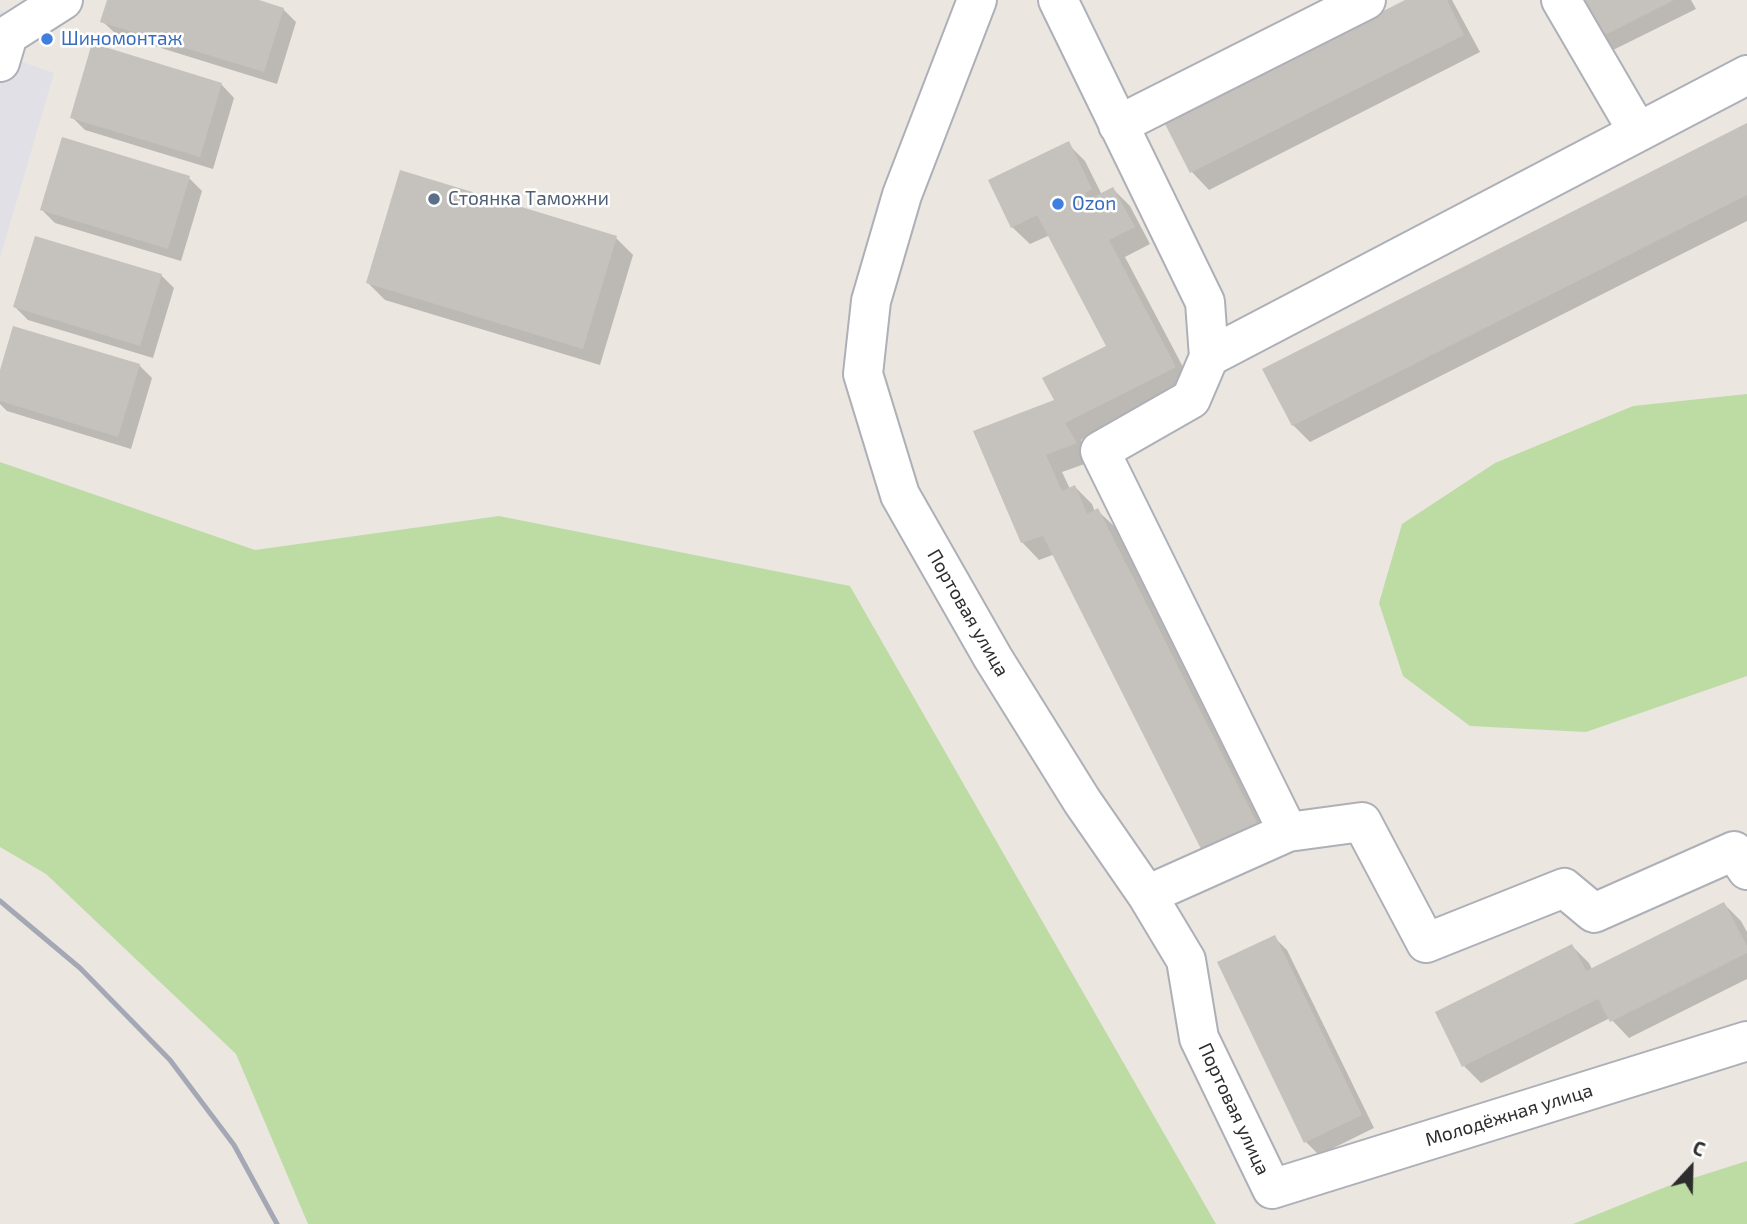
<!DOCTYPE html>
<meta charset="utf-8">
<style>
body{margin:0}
#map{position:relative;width:1747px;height:1224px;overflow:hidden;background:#ece6e1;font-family:"Exo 2",sans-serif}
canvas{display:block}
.north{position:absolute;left:1656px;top:1133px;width:70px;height:70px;-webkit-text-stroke:5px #fff;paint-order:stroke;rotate:22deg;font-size:19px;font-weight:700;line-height:28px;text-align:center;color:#2d2d2d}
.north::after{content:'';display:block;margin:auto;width:24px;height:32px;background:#2d2d2d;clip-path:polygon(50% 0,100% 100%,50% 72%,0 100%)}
</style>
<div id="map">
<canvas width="1747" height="1224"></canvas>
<div class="north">С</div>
</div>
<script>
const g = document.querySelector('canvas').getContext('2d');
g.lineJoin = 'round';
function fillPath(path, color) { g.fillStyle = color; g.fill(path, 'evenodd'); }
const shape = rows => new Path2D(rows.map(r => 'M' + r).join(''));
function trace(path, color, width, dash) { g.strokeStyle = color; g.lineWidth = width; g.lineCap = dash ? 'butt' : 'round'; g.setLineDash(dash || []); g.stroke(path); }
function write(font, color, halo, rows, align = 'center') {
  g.font = font + ' "Exo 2",sans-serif'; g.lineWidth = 5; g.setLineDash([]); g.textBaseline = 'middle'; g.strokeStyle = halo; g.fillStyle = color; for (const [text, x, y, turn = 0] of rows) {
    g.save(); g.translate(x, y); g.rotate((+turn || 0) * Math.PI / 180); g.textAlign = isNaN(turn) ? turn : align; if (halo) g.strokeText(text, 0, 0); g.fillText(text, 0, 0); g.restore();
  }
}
const industrial = shape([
 [0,10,25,18,17,60,54,73,0,258]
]);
const green = shape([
 [1747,394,1747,676,1586,732,1470,726,1403,676,1379,603,1402,524,1495,463,1633,406],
 [0,462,255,550,499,516,850,586,1216,1224,308,1224,236,1054,46,874,0,847],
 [1747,1161,1747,1224,1573,1224,1668,1186]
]);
const shadow = shape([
 [109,0,253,0,283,9,296,22,277,84,116,34,102,21],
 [1409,0,1452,0,1480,52,1209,190,1192,172,1166,122],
 [1577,0,1691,0,1696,9,1609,52],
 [221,84,234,98,213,169,85,130,72,117],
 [1747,125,1747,221,1310,442,1293,425],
 [1068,144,1085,161,1102,195,1113,189,1130,206,1150,244,1125,257,1192,384,1081,440,1093,461,1062,472,1070,489,1075,487,1092,504,1095,512,1097,510,1115,527,1274,843,1222,869,1055,554,1039,560,1022,542,1057,401,1108,347,1050,235,1030,244,1012,227,990,181],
 [189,178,202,191,181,261,55,223,42,210],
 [616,238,633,255,600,365,385,300,368,283],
 [161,275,174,288,153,358,28,320,15,307],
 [139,365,152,378,131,449,7,411,0,404,0,376],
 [1724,904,1741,921,1747,932,1747,979,1629,1038,1610,1018,1481,1083,1464,1066,1572,946,1589,963,1592,969],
 [1274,937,1287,950,1374,1128,1319,1155,1306,1142]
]);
const building = shape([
 [107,0,259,0,284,8,264,72,100,22],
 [1405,0,1447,0,1464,35,1190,173,1164,122],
 [1575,0,1674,0,1595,40],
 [92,43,222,83,200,157,70,118],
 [1747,123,1747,195,1292,426,1262,369],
 [62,137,190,176,168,249,40,210],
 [1069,141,1092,189,1085,193,1088,200,1113,187,1135,227,1109,240,1176,367,1065,423,1077,443,1046,455,1062,491,1075,485,1087,514,1098,508,1258,825,1203,853,1043,536,1021,543,973,431,1054,400,1042,378,1106,346,1037,215,1011,228,988,180],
 [400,170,617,236,583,349,366,283],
 [35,236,162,274,140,346,13,307],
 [13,326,140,364,118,437,0,401,0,370],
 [1724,902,1747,946,1747,953,1610,1022,1598,999,1462,1067,1435,1012,1572,944,1586,971],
 [1275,935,1362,1115,1304,1143,1217,962]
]);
const minor = shape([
 [977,0,902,195,871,301,863,374,900,495,993,658,1082,801,1147,895,1186,960,1199,1038,1272,1189,1747,1041],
 [1058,0,1205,302,1209,357,1191,399,1100,451,1288,832,1362,822,1426,943,1564,888,1594,913,1734,851,1747,870],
 [1561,0,1638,132],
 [0,62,8,35,63,0],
 [1118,125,1366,0],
 [1209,357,1747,75],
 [1147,895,1288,832]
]);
const rail = shape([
 [0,901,80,968,170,1060,234,1145,277,1224]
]);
const markers = [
 [47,39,7,"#3f7fe0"],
 [434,199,7,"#5c6f8a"],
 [1058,204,7,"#3f7fe0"]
];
const shopNames = [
 ["Шиномонтаж",61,39],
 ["Ozon",1072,204]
];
const serviceNames = [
 ["Стоянка Таможни",448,199]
];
const streetNames = [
 ["Портовая улица",968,613,60],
 ["Портовая улица",1234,1109,65],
 ["Молодёжная улица",1509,1115,-17]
];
fillPath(industrial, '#e1e0e6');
fillPath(green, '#bcdca4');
fillPath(shadow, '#0003');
fillPath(building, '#c5c1bc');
trace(minor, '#adb0b7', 42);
trace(minor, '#fff', 38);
trace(rail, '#a4a8b4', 5);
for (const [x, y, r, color] of markers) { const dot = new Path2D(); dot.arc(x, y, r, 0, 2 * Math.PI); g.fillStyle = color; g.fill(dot); trace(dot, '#fff', 2.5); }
write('19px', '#366cbe', '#fff', shopNames, 'left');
write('19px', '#4e5e75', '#fff', serviceNames, 'left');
write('19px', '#2d2d2d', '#fff', streetNames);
</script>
